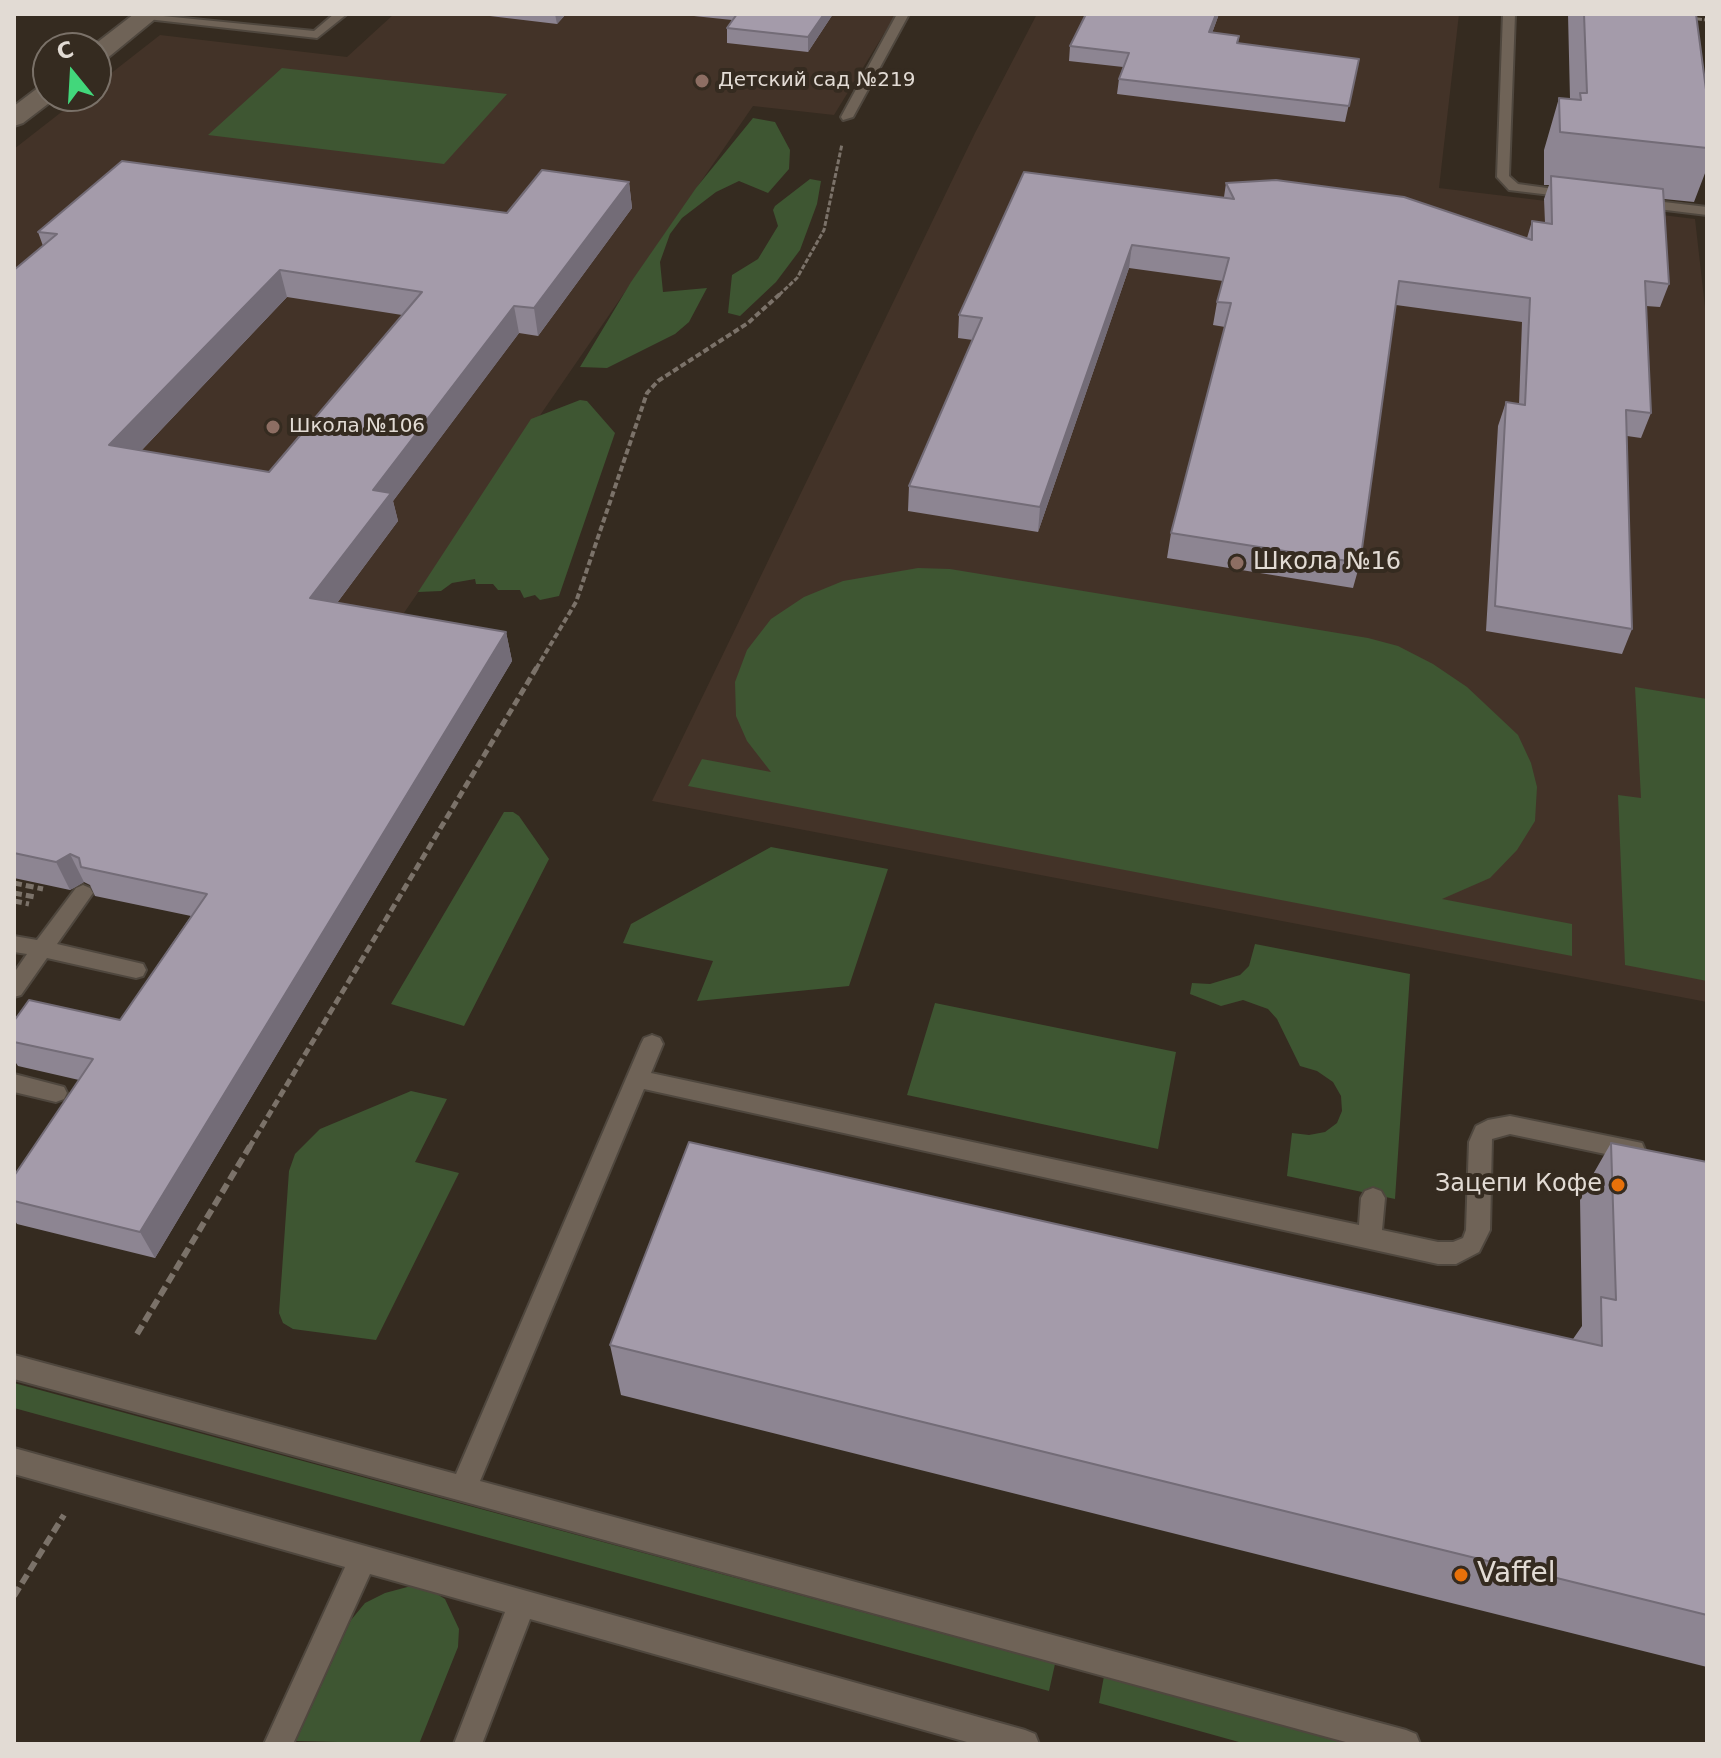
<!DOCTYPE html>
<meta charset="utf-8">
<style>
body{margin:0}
#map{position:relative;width:1721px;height:1758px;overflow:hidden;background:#352b20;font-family:"DejaVu Sans",sans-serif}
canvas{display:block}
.frame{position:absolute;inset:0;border:16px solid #e2dbd4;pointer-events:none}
.north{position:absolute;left:32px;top:32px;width:80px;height:80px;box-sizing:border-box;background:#352b20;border:2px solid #7a7168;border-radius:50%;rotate:342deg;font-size:22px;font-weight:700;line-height:32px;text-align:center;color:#e2dbd4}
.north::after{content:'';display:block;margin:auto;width:28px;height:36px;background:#42d77b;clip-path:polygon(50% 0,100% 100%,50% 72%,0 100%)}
</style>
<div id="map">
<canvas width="1721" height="1758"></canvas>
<div class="frame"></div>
<div class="north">С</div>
</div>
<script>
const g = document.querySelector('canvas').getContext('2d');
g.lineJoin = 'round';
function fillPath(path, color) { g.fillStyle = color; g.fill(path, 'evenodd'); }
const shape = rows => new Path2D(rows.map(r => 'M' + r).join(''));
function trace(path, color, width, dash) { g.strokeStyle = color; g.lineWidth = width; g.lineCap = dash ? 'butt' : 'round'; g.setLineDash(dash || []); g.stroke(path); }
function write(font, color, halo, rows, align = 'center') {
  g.font = font + ' "DejaVu Sans",sans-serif'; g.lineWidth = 8; g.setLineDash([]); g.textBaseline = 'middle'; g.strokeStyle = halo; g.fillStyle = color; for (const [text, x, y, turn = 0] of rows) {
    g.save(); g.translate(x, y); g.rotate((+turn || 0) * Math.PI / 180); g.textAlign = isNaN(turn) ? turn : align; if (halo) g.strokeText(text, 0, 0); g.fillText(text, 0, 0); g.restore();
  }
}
const education = shape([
 [394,14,896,14,834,115,753,106,386,639,14,572,14,149,82,96,96,96,96,85,160,35,347,57],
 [1037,14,1459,14,1439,188,1695,219,1707,325,1707,1002,652,801,975,133]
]);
const green = shape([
 [282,68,507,94,444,164,208,135],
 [753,118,775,122,790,150,789,169,768,193,739,181,716,192,682,218,670,234,660,262,663,292,707,288,689,322,675,334,607,368,580,367,631,282,696,188],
 [810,179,821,181,817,204,800,250,776,282,740,316,728,313,732,275,758,259,778,226,773,210,775,206],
 [580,400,587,401,615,433,559,596,540,600,535,595,524,598,520,590,498,590,493,584,476,584,475,579,452,583,441,591,418,592,531,419],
 [918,568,950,569,1368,638,1398,646,1433,664,1467,687,1518,735,1531,763,1537,787,1535,821,1517,850,1490,878,1442,899,1572,924,1572,956,688,786,702,759,771,772,747,741,736,716,735,682,747,650,771,619,804,597,843,581],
 [1635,687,1707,699,1707,981,1625,965,1618,795,1641,798],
 [504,812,513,812,519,816,549,859,464,1026,391,1004],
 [771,847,888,869,849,986,697,1001,713,961,623,943,631,924],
 [1255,944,1410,974,1395,1199,1287,1176,1292,1133,1309,1135,1325,1132,1337,1123,1342,1111,1341,1096,1333,1082,1317,1071,1300,1066,1277,1019,1268,1009,1243,1000,1221,1006,1190,994,1192,983,1210,984,1240,975,1249,966],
 [935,1003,1176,1052,1158,1149,907,1095],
 [411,1091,447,1099,415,1162,459,1173,376,1340,293,1329,283,1323,279,1313,289,1171,295,1154,320,1129],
 [14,1383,1055,1664,1049,1691,14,1408],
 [411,1586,429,1589,445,1599,459,1629,458,1647,419,1744,296,1741,351,1620,365,1603,385,1593],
 [1104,1676,1352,1744,1246,1744,1099,1703]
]);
const pathFar3 = shape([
 [1690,18,1707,20],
 [779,295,797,278,824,230,842,144]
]);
const pathFar2 = shape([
 [536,669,576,602,647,393,658,381,748,323,781,293]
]);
const pathFar1 = shape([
 [14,883,43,889],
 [14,893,35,897],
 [14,901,29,904],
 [249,1148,537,667]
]);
const path = shape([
 [137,1334,250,1146],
 [14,1596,64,1515]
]);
const lane = shape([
 [143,14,314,31,334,14,347,14,317,38,147,19,143,18,143,14],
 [897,14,909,14,853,117,843,120,841,117,897,14],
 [1503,14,1515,14,1509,176,1518,184,1576,192,1576,198,1509,190,1497,177,1503,14],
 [1638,199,1707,207,1707,215,1633,206,1631,203,1638,199],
 [83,885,90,888,93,893,57,944,143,964,146,970,143,976,136,978,47,958,21,995,14,997,14,973,27,954,14,952,14,936,37,940,76,888,83,885],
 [652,1035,660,1038,663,1044,651,1073,1359,1225,1361,1198,1365,1191,1373,1188,1381,1191,1385,1198,1382,1230,1438,1242,1453,1242,1463,1238,1466,1230,1469,1142,1476,1126,1488,1120,1510,1116,1642,1143,1645,1150,1642,1157,1634,1160,1510,1134,1492,1139,1490,1230,1479,1252,1456,1264,1438,1264,644,1089,480,1481,1406,1730,1416,1734,1420,1744,1353,1744,14,1379,14,1355,456,1474,641,1044,644,1038,652,1035],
 [14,1074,64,1087,67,1093,64,1099,56,1102,14,1092,14,1074],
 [14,1448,1025,1730,1035,1734,1039,1744,974,1744,530,1619,482,1744,454,1744,505,1612,370,1574,293,1744,264,1744,345,1567,14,1474,14,1448]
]);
const street = shape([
 [134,14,161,14,105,60,96,62,96,48,90,48,134,14],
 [48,85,48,96,57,97,23,123,14,126,14,106,39,87,48,85]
]);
const wall = shape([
 [473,14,566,14,557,24],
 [675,14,833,14,808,52,727,43,727,28,732,20],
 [1086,14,1219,14,1212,33,1239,36,1238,43,1359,59,1345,122,1117,94,1119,79,1123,67,1069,61,1070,46],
 [1568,14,1696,14,1707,97,1707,168,1694,202,1664,199,1669,284,1660,307,1646,306,1651,413,1641,438,1627,436,1632,629,1622,654,1486,631,1498,426,1506,402,1519,404,1522,322,1396,305,1360,563,1353,588,1167,558,1171,533,1225,327,1213,325,1217,302,1223,281,1129,268,1038,532,908,511,909,486,973,340,958,338,959,315,1224,197,1226,183,1527,238,1532,221,1545,223,1544,199,1549,185,1544,185,1544,150,1559,98,1570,99],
 [629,182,632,208,538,336,519,333,393,501,398,521,337,603,506,632,512,661,155,1258,17,1224,14,1219,14,1176,79,1080,18,1066,14,1060,14,1021,120,1020,191,916,95,896,90,885,84,882,70,890,14,878,14,270,43,246,38,232,507,213],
 [287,297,402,315,269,472,141,451],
 [1611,1143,1707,1162,1707,1667,621,1395,610,1345,1573,1339,1582,1326,1580,1197]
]);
const shadedWall = shape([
 [555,14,566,14,557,24],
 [824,14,833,14,808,52,808,37],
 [1216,14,1219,14,1207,47,1209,32],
 [629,182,632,208,538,336,534,308],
 [1132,245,1129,268,1038,532,1040,507],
 [280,270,287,297,120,473,109,445],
 [514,306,519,333,393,501,398,521,319,627,310,598,373,490],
 [506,632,512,661,155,1258,140,1232],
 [70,854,84,882,70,890,56,862]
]);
const building = shape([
 [737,14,824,14,808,37,727,28,737,14],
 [1086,14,1216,14,1209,32,1239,36,1237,43,1359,59,1349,106,1119,79,1129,53,1070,46,1086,14],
 [1584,14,1696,14,1707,97,1707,148,1560,132,1559,98,1581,100,1580,93,1587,93,1584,14],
 [122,161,507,213,542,170,629,182,534,308,514,306,373,490,391,493,310,598,506,632,140,1232,14,1201,14,1176,93,1059,14,1042,14,1021,29,1000,120,1020,207,894,81,867,79,858,70,854,56,862,14,853,14,270,57,234,38,232,122,161],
 [280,270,422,292,269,472,109,445,280,270],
 [1024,172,1234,199,1226,183,1276,180,1404,197,1532,240,1532,221,1552,224,1551,176,1663,189,1669,284,1645,281,1651,413,1626,410,1632,629,1495,606,1506,402,1525,405,1530,298,1399,281,1360,563,1171,533,1231,303,1217,302,1229,258,1132,245,1040,507,909,486,982,318,959,315,1024,172],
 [689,1142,1602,1346,1601,1297,1616,1300,1611,1143,1707,1162,1707,1615,610,1345,689,1142]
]);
const markers = [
 [702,81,8,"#8d6e63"],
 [273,427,8,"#8d6e63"],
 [1237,563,8,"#8d6e63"],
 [1618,1185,8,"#e8710a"],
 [1461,1575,8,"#e8710a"]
];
const farPoinames = [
 ["Детский сад №219",718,81],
 ["Школа №106",289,427]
];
const poiNames = [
 ["Школа №16",1253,563],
 ["Зацепи Кофе",1602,1185,"right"]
];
const nearPoinames = [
 ["Vaffel",1477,1575]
];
fillPath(education, '#433328');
fillPath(green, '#3e5632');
trace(lane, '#4f473e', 4);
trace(street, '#4f473e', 4);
trace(pathFar3, '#7b7269', 3, [5, 2]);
trace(pathFar2, '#7b7269', 4, [6, 3]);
trace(pathFar1, '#7b7269', 5, [8, 4]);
trace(path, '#7b7269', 6, [10, 5]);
fillPath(lane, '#6f6357');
fillPath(street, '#6f6357');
fillPath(wall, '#8d8592');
fillPath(shadedWall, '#736c77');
fillPath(building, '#a49baa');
trace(building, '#736c77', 2);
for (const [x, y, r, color] of markers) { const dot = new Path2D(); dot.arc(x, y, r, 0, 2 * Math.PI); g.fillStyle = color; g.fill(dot); trace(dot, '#352b20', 3); }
write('20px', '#e2dbd4', '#352b20', farPoinames, 'left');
write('24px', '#e2dbd4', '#352b20', poiNames, 'left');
write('28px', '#e2dbd4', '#352b20', nearPoinames, 'left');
</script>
